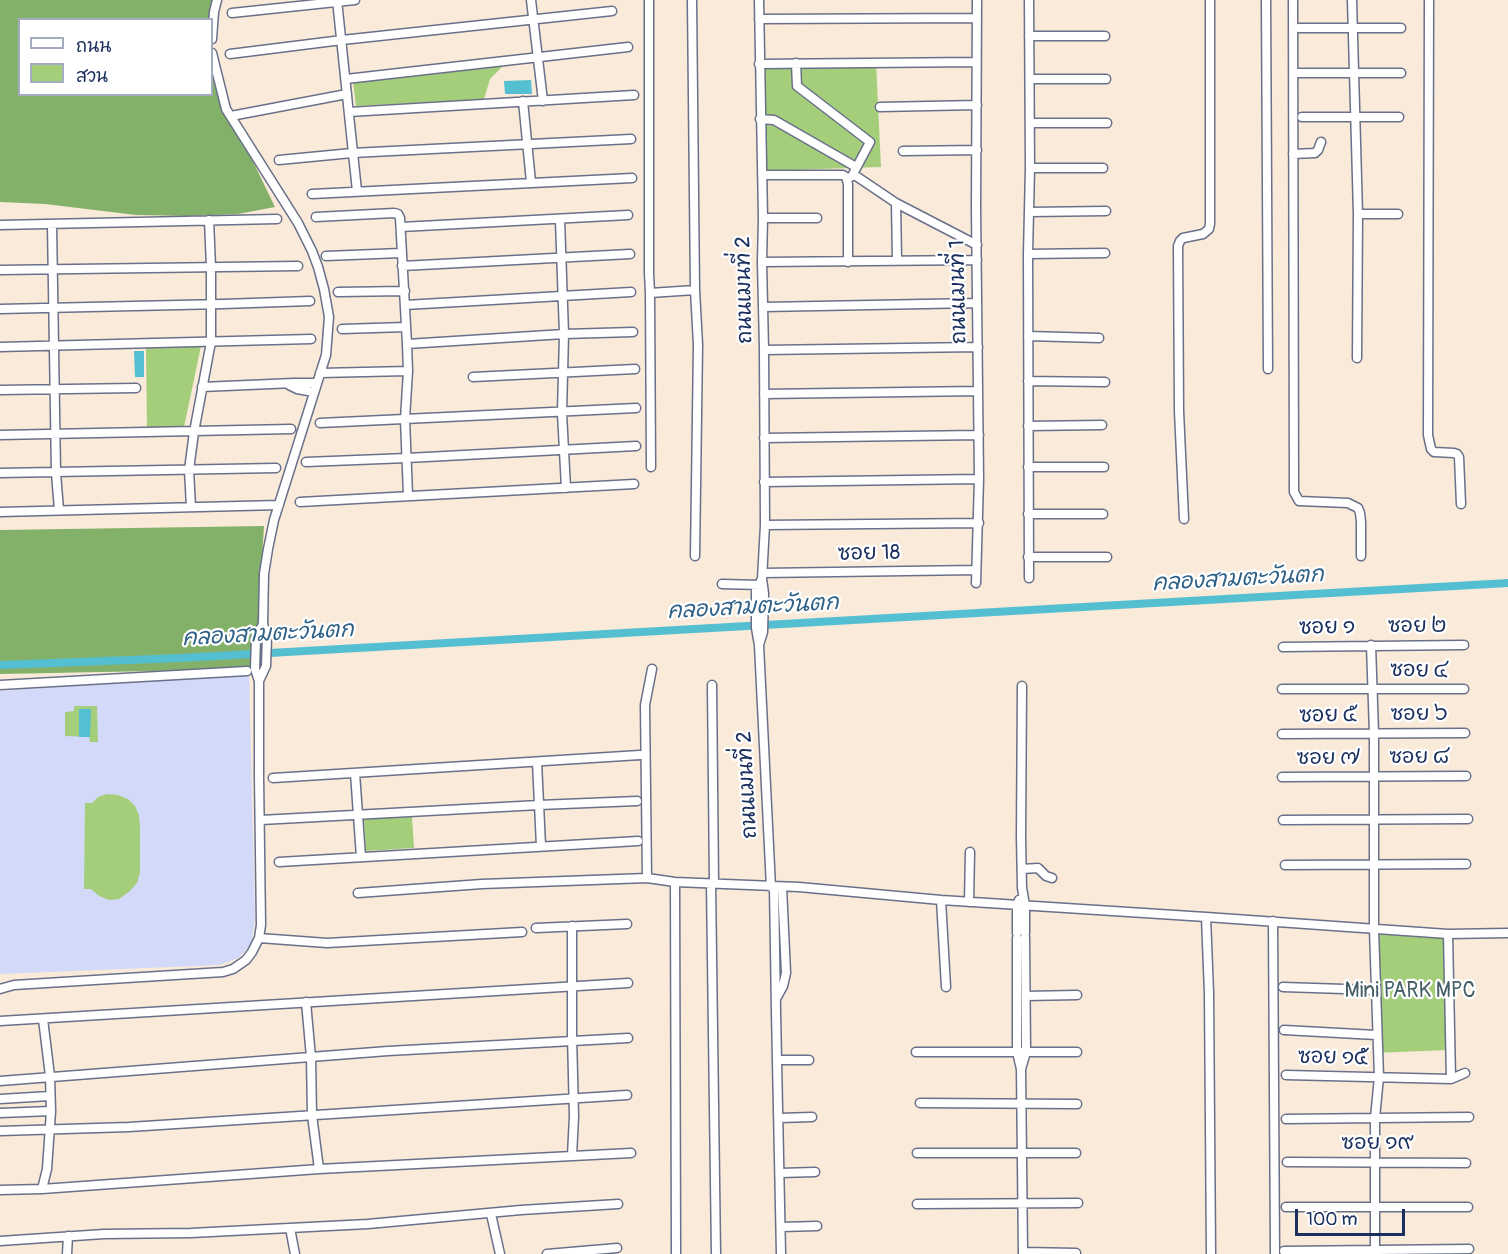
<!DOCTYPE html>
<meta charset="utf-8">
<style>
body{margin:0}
#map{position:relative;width:1508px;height:1254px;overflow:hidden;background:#f9ead9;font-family:Pangolin,"Playpen Sans Thai",sans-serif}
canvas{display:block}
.legend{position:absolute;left:18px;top:18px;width:195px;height:78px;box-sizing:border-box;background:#fff;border:2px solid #a4acbf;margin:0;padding:8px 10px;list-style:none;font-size:18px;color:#1b2f5e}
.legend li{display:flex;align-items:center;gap:12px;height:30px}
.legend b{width:30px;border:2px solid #a4acbf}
.scale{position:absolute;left:1295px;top:1209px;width:110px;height:27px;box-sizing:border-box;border:3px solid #1b2f5e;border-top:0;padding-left:8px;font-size:18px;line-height:21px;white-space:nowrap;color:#1b2f5e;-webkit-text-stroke:4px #fff;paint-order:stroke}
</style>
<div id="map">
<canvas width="1508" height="1254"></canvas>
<ul class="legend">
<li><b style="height:8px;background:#fff"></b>ถนน</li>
<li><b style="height:16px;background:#a5ce7a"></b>สวน</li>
</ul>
<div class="scale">100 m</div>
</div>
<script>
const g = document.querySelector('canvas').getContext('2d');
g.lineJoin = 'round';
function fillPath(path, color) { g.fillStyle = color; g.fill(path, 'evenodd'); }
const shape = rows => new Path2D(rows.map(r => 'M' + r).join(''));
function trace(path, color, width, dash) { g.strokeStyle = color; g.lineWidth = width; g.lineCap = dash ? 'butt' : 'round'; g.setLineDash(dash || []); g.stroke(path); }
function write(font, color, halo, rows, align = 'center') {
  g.font = font + ' Pangolin,"Playpen Sans Thai",sans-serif'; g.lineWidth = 4.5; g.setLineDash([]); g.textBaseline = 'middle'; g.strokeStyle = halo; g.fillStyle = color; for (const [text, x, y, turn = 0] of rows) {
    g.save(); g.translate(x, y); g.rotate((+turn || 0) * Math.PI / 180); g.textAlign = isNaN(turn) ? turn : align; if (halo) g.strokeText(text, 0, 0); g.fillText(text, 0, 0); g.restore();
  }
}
const built = shape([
 [249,673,255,920,251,945,238,958,220,965,0,974,0,691]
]);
const green = shape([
 [876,62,881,167,761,171,759,65],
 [504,65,490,79,484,99,356,106,353,82],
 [201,346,184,427,147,427,146,348],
 [74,706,97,706,98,742,90,742,89,737,65,736,65,712,74,711],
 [107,794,118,795,128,799,135,806,139,815,140,828,140,873,137,883,130,891,119,899,109,900,99,896,91,889,84,889,85,803,92,803,98,797],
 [412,817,414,848,366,851,364,819],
 [1374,931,1445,934,1448,1050,1374,1053]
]);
const forest = shape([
 [0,0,217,0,212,20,20,20,20,94,212,94,212,53,231,116,275,207,238,214,191,216,136,215,45,204,0,202],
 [264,526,255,669,0,674,0,530]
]);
const water = shape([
 [531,80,532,94,505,94,504,81],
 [134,351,144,351,144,377,135,377],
 [79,709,91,709,90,737,79,737]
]);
const canal = shape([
 [0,665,181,658,1508,583]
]);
const minor = shape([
 [337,0,357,191],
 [531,0,543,101],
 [649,0,649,273,650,293,651,467],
 [692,0,695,290,698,345,695,556],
 [759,0,763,218,762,262,764,350,765,525,762,579,764,593,763,632,759,645],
 [1266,0,1268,369],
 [1293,0,1294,492,1299,501,1348,503,1358,508,1360,513,1361,522,1361,556],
 [1352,0,1358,214,1357,358],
 [1429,0,1428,435,1431,449,1434,452,1454,453,1457,454,1459,457,1461,504],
 [232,13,355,0],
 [759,19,977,18],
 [1299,28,1401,28],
 [1029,36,1105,36],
 [212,39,214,12,217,0],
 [212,53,226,109,298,223,312,251,318,267,324,289,329,317,326,355,274,520,268,549,264,574,263,624,267,637,266,666,259,681],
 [230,54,342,40,612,11],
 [796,63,797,86,870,142,852,176],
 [759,64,976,62],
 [1297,73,1401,73],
 [346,79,628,47],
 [1030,79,1106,79],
 [523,101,531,182],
 [880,107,977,105],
 [349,112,634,95],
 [231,116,347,94],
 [1302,117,1399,117],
 [760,119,774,120,856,167],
 [1030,123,1107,123],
 [903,151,977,150],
 [1293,154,1315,153,1318,150,1321,142],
 [279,160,352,153,631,139],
 [1030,168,1103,168],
 [762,175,843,175,846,177,848,184,848,262],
 [849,178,852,176,856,176,896,203,897,260],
 [312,194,632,178],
 [896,203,977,245],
 [1029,212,1106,211],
 [1358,214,1398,214],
 [316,217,394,213,398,214,400,218,407,344,408,371,405,419,408,495],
 [763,218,817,218],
 [560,220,564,334,562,413,566,488],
 [52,224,56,473,59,510],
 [0,225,277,219],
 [401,227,628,215],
 [1028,254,1105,253],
 [326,256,401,253],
 [762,262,977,260],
 [402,266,630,254],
 [0,270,298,266],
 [338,292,405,291],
 [650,293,695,290],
 [405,305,631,292],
 [764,307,977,303],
 [0,309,223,304,310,301],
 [342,329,406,327],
 [1028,336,1099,338],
 [407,344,564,334,633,332],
 [0,347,311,339],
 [764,350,978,347],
 [320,373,408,371],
 [473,377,635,369],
 [1028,381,1105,382],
 [289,385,297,389,314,392],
 [202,387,294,383,317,383],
 [0,390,136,388],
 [764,394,978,391],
 [320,423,636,408],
 [1028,426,1102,425],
 [0,435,291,429],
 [764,438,979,435],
 [306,462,407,458,636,446],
 [1028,467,1104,467],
 [0,473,276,468],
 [764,482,979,479],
 [300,502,634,484],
 [191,507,189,470,194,432,211,342,211,267,209,220],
 [0,512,279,505],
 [1028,514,1103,514],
 [1184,519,1179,411,1178,246,1180,241,1183,238,1203,234,1209,229,1210,224,1210,0],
 [765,525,979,523],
 [1028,557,1107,557],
 [763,573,976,570],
 [1029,578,1028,254,1030,168,1029,0],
 [762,579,756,590,756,628,759,645,771,887],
 [976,583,979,479,976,208,977,0],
 [722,584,760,585],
 [261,633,301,633],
 [1371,645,1374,733,1374,929,1379,1077,1375,1118,1375,1254],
 [1283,647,1464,645],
 [0,685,247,671],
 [712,685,714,883],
 [1022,686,1021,837,1022,888,1025,905,1025,933],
 [1282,689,1464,689],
 [1282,734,1465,733],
 [537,762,541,846],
 [355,773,361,857],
 [1282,777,1466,776],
 [273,778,640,755],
 [261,820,539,805,637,801],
 [1283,820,1468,819],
 [279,862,638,841],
 [1285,865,1466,864],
 [1022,869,1038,868,1046,876,1052,878],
 [647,878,645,705,652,669],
 [675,882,676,1254],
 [711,883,716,1254],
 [774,887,776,1012,781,1254],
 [358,893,482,884,647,878,675,882,799,887,941,900,1206,917,1448,934,1508,933],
 [941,900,946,987],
 [969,902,970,852],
 [1206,917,1209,993,1211,1254],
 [1273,921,1275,1254],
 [536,928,627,924],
 [1017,933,1017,905,1019,900],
 [1448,934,1451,1079],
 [259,938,327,943,522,932],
 [1017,938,1017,1052,1021,1069,1023,1254],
 [1283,987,1375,990],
 [0,989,14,985,223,972,233,969,246,960,252,952,259,938,261,925,259,777,259,681,255,669,256,638,263,624],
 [1026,996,1077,995],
 [777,997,783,986,786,973,782,887],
 [306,1002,311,1057,312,1115,319,1169],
 [0,1021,628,983],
 [1284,1030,1376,1035],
 [916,1052,1077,1052],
 [777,1060,809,1060],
 [1021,1069,1026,1052,1025,937],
 [1286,1075,1451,1079,1465,1073],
 [0,1081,388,1051,628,1038],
 [0,1099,50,1096],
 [920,1103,1077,1104],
 [0,1113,51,1111],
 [779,1118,812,1117],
 [1286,1119,1469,1117],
 [0,1131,129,1127,627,1095],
 [917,1153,1076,1153],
 [572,1156,574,1116,572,1035,572,926],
 [1287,1162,1466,1163],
 [780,1173,815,1172],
 [42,1189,47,1169,51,1111,50,1076,43,1019],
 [0,1190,42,1189,319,1169,631,1153],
 [917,1204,1078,1203],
 [1286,1207,1468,1207],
 [491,1214,500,1254],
 [781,1227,817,1226],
 [290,1228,295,1254],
 [0,1241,104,1234,191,1233,368,1224,521,1210,618,1204],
 [1284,1251,1469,1249],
 [1023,1252,1076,1253],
 [67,1254,68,1236],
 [547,1254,617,1248]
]);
const streetNames = [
 ["ถนนเมนที่ 2",745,290,-91],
 ["ถนนเมนที่ 1",959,292,-91],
 ["ซอย 18",869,554,-1],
 ["ซอย ๒",1417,627],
 ["ซอย ๑",1327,628,-1],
 ["ซอย ๔",1419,671,1],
 ["ซอย ๖",1419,715],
 ["ซอย ๕",1328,716,-1],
 ["ซอย ๘",1419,758],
 ["ซอย ๗",1328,759],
 ["ถนนเมนที่ 2",748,785,-93],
 ["ซอย ๑๕",1333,1058,1],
 ["ซอย ๑๙",1377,1144]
];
const parkNames = [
 ["Mini PARK MPC",1410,992]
];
const waterNames = [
 ["คลองสามตะวันตก",1238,580,-3],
 ["คลองสามตะวันตก",753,608,-3],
 ["คลองสามตะวันตก",268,635,-3]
];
fillPath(built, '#d3d9f9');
fillPath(green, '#a5ce7a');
fillPath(forest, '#84b16a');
fillPath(water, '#55bfd2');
trace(canal, '#55bfd2', 8);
trace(minor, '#697089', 11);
trace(minor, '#fff', 8);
write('21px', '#1b2f5e', '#fff', streetNames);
write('21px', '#445f66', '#fff', parkNames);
write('italic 22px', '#2f6187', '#fff', waterNames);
</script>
